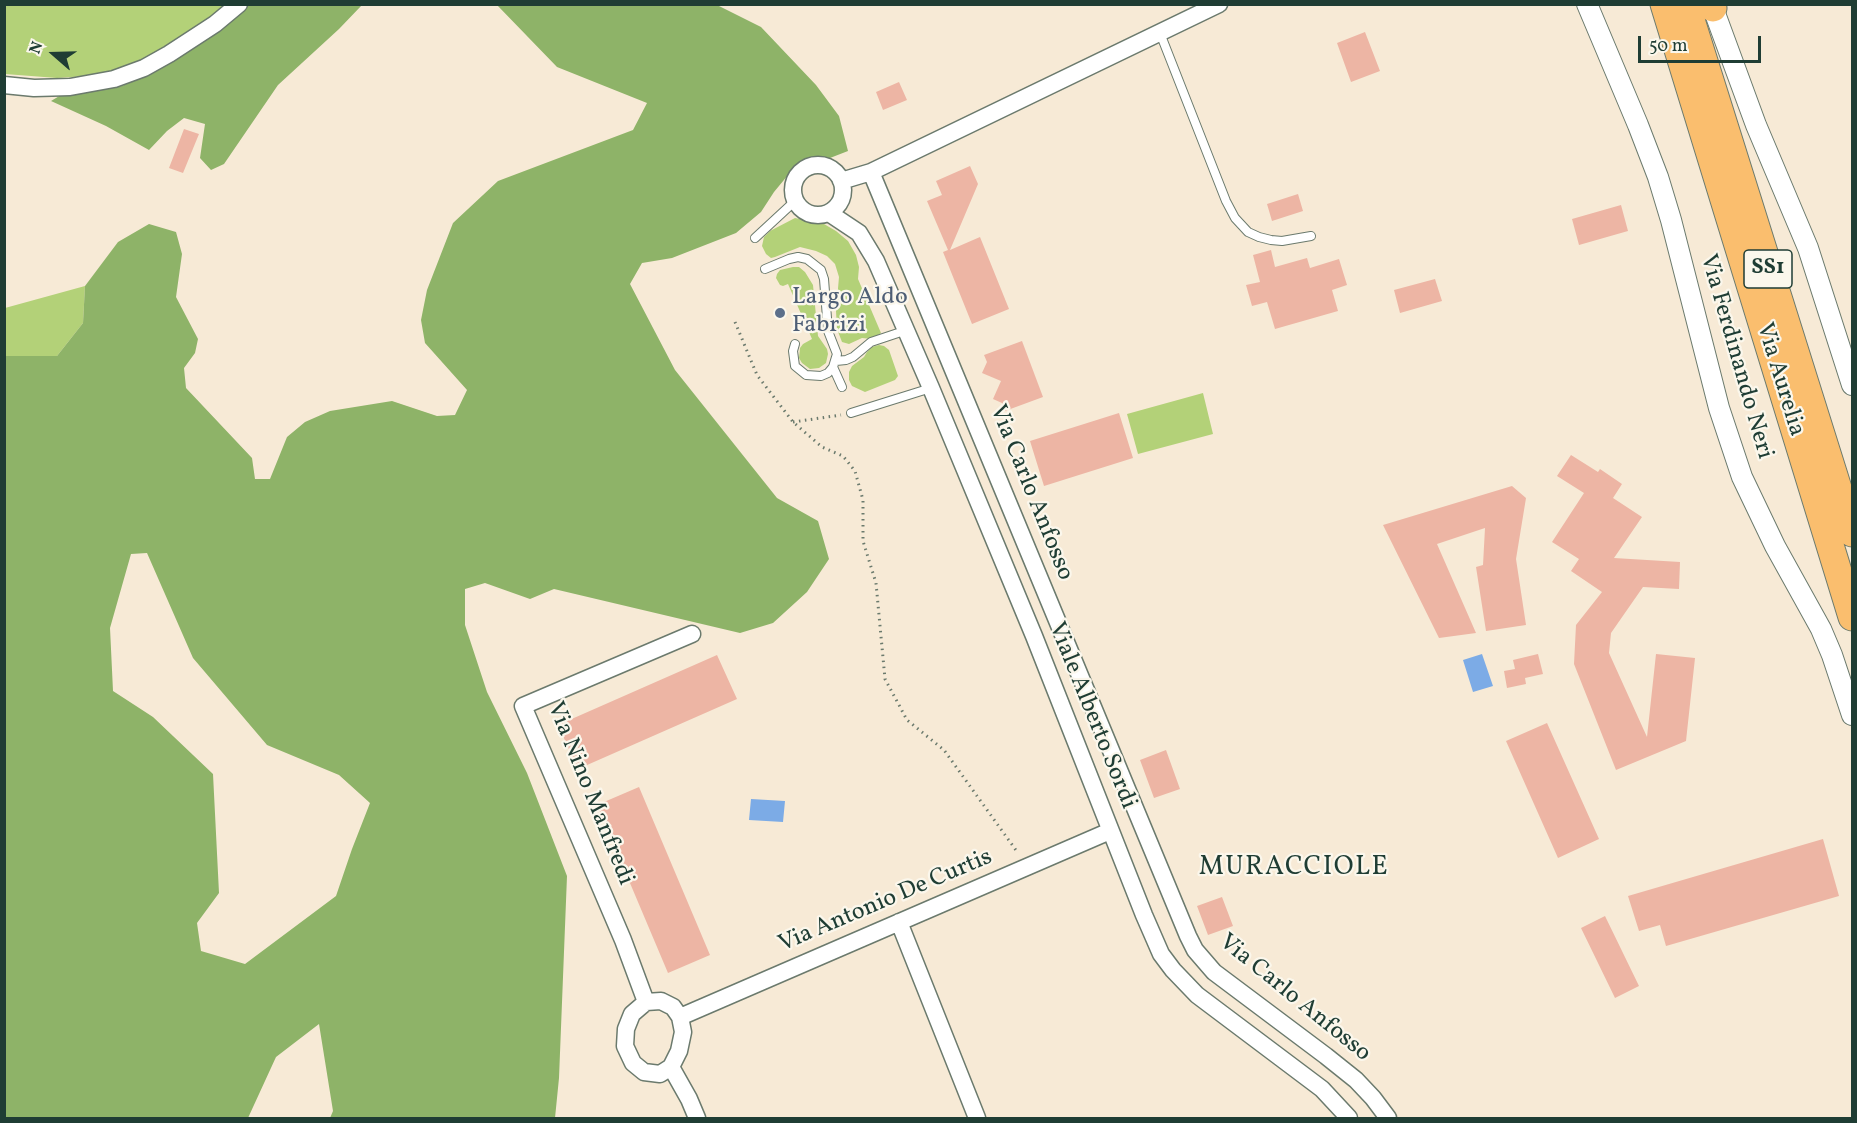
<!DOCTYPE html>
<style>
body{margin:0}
#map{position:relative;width:1857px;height:1123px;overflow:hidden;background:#f7ead6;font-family:Vollkorn,serif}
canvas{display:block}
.frame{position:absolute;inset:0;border:6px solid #1f3d34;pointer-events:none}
.north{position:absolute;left:24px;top:24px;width:60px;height:60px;-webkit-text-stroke:4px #fbf7ec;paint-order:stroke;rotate:290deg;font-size:16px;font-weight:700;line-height:24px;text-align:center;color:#1f3d34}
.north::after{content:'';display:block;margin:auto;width:21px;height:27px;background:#1f3d34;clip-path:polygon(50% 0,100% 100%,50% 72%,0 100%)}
.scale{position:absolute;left:1638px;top:36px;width:123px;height:27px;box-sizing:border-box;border:3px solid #1f3d34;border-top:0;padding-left:8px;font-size:18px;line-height:21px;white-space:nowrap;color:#1f3d34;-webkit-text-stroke:4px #fbf7ec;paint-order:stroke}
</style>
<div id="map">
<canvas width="1857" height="1123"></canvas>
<div class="frame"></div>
<div class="north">N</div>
<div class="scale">50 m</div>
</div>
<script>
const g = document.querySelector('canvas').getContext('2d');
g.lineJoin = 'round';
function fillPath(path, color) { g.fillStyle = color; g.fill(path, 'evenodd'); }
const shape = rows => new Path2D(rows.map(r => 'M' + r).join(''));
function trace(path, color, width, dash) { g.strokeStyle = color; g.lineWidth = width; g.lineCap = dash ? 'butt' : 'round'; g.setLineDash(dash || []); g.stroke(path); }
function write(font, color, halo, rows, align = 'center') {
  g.font = font + ' Vollkorn,serif'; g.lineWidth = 4.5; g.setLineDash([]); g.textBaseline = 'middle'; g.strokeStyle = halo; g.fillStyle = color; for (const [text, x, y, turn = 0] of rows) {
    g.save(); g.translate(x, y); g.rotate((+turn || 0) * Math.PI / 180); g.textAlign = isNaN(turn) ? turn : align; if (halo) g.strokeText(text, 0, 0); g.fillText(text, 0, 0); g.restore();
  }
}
const green = shape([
 [4,5,228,5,200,28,145,58,103,75,57,78,5,74],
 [795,218,824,224,836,231,848,241,856,255,859,267,858,279,881,333,872,339,862,338,849,344,842,342,837,329,836,311,839,277,835,264,827,256,816,251,800,247,775,257,771,258,766,254,762,246,764,237,770,231],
 [793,267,799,267,805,272,813,285,818,336,827,349,828,354,826,363,819,368,810,369,802,363,799,358,800,348,803,344,812,339,788,284,783,286,780,285,776,278,777,274,780,270],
 [85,286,83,323,57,356,5,356,5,308],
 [879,345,884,346,889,350,898,376,895,380,865,392,852,386,849,380,849,372,852,366,864,357,867,352,872,347],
 [1203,393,1213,434,1138,454,1127,414]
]);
const forest = shape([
 [247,5,362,5,339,29,278,85,224,164,211,170,200,158,205,124,184,118,167,131,149,150,106,126,51,101,61,95,122,86,162,68,216,33],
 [497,5,717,5,761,27,816,85,839,116,848,151,830,158,798,163,774,192,761,212,736,233,672,258,642,263,630,284,675,370,777,498,818,521,829,559,807,592,773,623,740,633,554,589,530,599,485,583,465,589,465,625,487,692,527,773,567,876,559,1078,555,1118,330,1118,333,1111,319,1024,276,1057,248,1118,5,1118,5,356,57,356,83,323,85,286,118,242,149,224,176,232,182,254,176,297,198,339,195,353,184,368,186,388,252,458,255,479,270,479,287,437,305,422,330,411,392,401,437,416,455,415,467,390,425,343,421,320,427,290,453,223,498,181,633,130,647,103,557,67],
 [147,553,193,658,267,745,339,775,370,803,352,849,336,896,245,964,201,951,197,923,219,893,213,774,153,717,113,691,110,628,131,554]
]);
const water = shape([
 [1482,654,1493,686,1473,692,1463,660],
 [751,799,785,801,783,822,749,820]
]);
const building = shape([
 [1365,32,1380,71,1351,82,1337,43],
 [899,82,907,100,883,110,876,92],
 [184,129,199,134,183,173,169,168],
 [970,166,978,184,950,250,980,237,1009,309,972,324,943,252,948,250,927,201,942,195,936,181],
 [1298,194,1303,211,1272,221,1267,204],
 [1621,205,1628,231,1579,245,1572,219],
 [1271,250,1275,267,1307,258,1310,268,1339,259,1347,285,1332,290,1338,311,1275,329,1267,302,1252,306,1246,285,1260,282,1253,255],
 [1435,279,1442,301,1400,313,1394,290],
 [1022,341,1043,397,1005,411,1002,403,993,399,1001,381,982,373,987,362,984,355],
 [1119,413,1133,458,1044,486,1030,441],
 [1571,455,1598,472,1600,469,1622,484,1613,498,1642,517,1614,558,1680,562,1679,589,1643,587,1611,633,1609,653,1647,737,1656,654,1695,658,1686,741,1616,770,1574,664,1576,625,1602,592,1571,571,1579,559,1552,542,1584,493,1557,476],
 [1512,486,1526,498,1516,559,1526,625,1486,631,1476,567,1483,565,1485,528,1437,544,1476,633,1439,638,1383,525],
 [1538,654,1543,674,1525,678,1526,684,1507,688,1504,671,1515,669,1513,660],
 [717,655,737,699,578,769,558,725],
 [1547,723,1599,839,1558,858,1506,741],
 [1166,750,1180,789,1154,798,1140,760],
 [639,787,710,955,668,973,597,805],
 [1823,839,1839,896,1666,946,1660,925,1639,931,1628,896],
 [1222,897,1233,926,1208,935,1197,906],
 [1605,916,1639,986,1615,998,1581,928]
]);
const path = shape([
 [735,322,757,375,793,422,822,447,843,456,855,471,863,500,863,541,876,583,885,679,907,720,944,750,1018,853],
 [793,422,841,415]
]);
const service = shape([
 [1160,33,1226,201,1235,218,1248,232,1259,237,1271,240,1282,241,1311,236],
 [755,238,795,201],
 [765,269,789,259,798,257,807,259,821,270,824,279,828,331,837,354,833,367,828,373,821,376,806,375,795,366,793,351,795,344],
 [836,361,846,360,853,357,871,342,907,330],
 [833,367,842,387],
 [851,413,931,388]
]);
const minor = shape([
 [1219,4,871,172,1188,936,1195,950,1214,972,1326,1056,1356,1080,1373,1098,1388,1118],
 [4,85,34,88,70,87,114,79,144,68,169,54,215,24,239,4],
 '793 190a25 25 0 1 1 50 0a25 25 0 1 1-50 0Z',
 [841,181,871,172],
 [829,213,859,233,876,261,931,388,1034,636,1144,915,1161,954,1173,970,1197,995,1322,1089,1349,1118],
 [899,922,977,1118],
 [661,1001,673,1007,680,1017,683,1032,679,1051,671,1067,660,1074,644,1072,633,1063,625,1046,626,1029,632,1014,646,1002,661,1001],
 [646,1002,623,940,523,706,692,634],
 [680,1017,1110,831],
 [671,1067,689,1099,697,1118]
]);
const tertiary = shape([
 [1587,4,1638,125,1658,177,1671,220,1719,408,1742,477,1775,546,1821,629,1832,655,1852,715],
 [1713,8,1756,125,1808,248,1852,385]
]);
const trunk = shape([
 [1664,4,1852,617],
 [1686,4,1852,533],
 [1711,4,1713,8]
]);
const markers = [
 [780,313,6,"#5c6f8a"]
];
const shields = [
 [1768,269,48]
];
const shieldNames = [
 ["SS1",1768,269]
];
const serviceNames = [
 ["Largo Aldo",792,299],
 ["Fabrizi",792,327]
];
const streetNames = [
 ["Via Ferdinando Neri",1735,357,74],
 ["Via Aurelia",1779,380,73],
 ["Via Carlo Anfosso",1030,493,68],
 ["Viale Alberto Sordi",1091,716,68],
 ["Via Nino Manfredi",589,794,68],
 ["Via Antonio De Curtis",886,902,-23],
 ["Via Carlo Anfosso",1294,999,39]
];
const quarterNames = [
 ["MURACCIOLE",1294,869]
];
fillPath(green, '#b3d178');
fillPath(forest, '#8eb368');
fillPath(water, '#7cabe6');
fillPath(building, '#edb5a4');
trace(service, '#6b7a6d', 10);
trace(minor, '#6b7a6d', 19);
trace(tertiary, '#6b7a6d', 22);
trace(trunk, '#6b7a6d', 29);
trace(path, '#6b7a6d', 3, [1.5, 4.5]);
trace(service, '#fff', 8);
trace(minor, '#fff', 16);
trace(tertiary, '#fff', 20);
trace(trunk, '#fabe6e', 27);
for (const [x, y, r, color] of markers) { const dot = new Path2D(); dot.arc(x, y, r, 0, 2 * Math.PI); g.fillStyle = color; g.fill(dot); trace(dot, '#fbf7ec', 2); }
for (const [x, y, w] of shields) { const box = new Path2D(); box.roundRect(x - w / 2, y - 19, w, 38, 4.5); g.fillStyle = '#fbf7ec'; g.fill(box); trace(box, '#1f3d34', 1.5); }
write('bold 22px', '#1f3d34', null, shieldNames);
write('24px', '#4e5e75', '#fbf7ec', serviceNames, 'left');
write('24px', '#1f3d34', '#fbf7ec', streetNames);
g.letterSpacing = '1.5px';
write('27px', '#1f3d34', '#fbf7ec', quarterNames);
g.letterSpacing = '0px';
</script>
